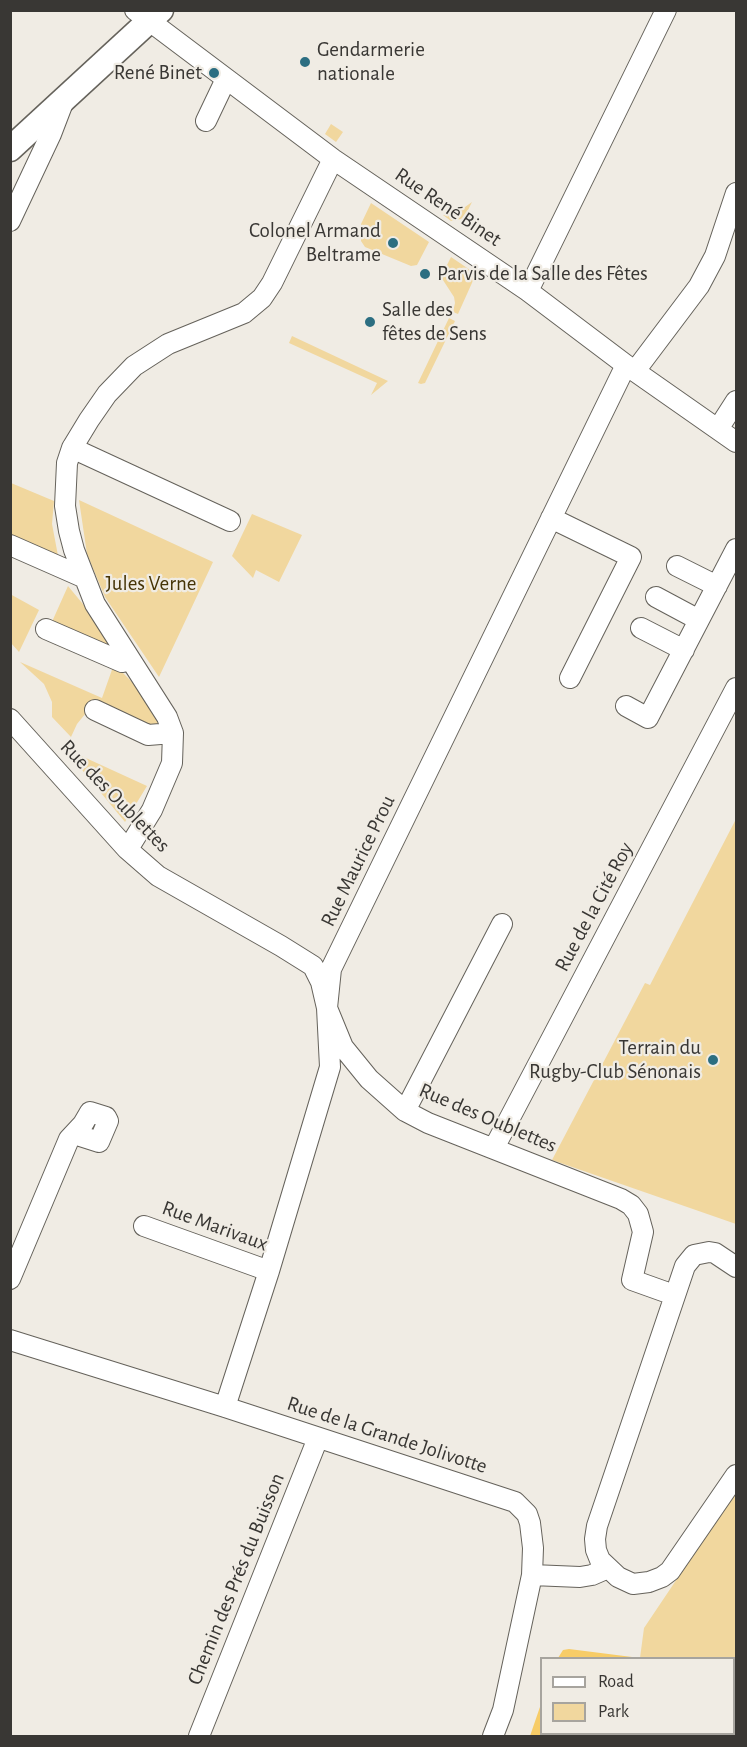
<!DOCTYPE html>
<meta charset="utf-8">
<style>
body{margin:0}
#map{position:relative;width:747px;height:1747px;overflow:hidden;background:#f0ece4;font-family:"Alegreya Sans",sans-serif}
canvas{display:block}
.frame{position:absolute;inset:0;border:12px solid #393734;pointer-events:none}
.legend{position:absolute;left:540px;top:1657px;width:195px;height:78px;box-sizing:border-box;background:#f0ece4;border:2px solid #a7a49e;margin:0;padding:8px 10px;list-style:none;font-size:18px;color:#393734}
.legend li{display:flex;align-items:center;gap:12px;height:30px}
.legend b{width:30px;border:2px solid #a7a49e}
</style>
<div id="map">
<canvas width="747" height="1747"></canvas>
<div class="frame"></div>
<ul class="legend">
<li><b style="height:8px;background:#fff"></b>Road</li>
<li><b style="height:16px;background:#f1d79e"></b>Park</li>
</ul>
</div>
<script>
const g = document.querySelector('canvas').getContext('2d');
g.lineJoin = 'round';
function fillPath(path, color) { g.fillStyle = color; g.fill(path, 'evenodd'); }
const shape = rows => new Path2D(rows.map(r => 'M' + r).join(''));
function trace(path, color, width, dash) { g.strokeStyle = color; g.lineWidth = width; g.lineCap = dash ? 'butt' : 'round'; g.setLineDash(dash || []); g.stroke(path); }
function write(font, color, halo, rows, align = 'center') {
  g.font = font + ' "Alegreya Sans",sans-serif'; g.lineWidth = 4.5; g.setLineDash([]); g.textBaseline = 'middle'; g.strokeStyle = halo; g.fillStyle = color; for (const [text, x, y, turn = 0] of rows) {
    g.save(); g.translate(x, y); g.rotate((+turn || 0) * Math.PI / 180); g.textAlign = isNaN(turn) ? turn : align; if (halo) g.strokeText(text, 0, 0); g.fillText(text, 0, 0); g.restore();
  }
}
const green = shape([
 [331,124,343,132,336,142,325,134],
 [472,202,465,216,461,219,451,221,443,215,454,215],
 [371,203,429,242,417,265,411,266,365,247,361,241,361,224],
 [451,257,476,274,458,314,453,312,455,303,454,297,441,277],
 [449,318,455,321,425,383,421,384,418,383],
 [292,336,388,381,371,395,377,383,289,343],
 [11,483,54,501,52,524,59,561,11,539],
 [79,500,213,562,159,677,105,597,87,554],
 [252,514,302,535,279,582,256,570,253,578,232,556],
 [68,586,87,609,118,656,51,624],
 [10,594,39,610,19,652,11,643],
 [20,662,102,698,114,664,136,686,158,723,152,731,90,708,77,724,71,737,52,717,52,702,44,684],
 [64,748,147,786,125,822],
 [736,819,736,1224,552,1160,645,983,650,985],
 [736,1491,736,1736,724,1736,725,1734,734,1734,734,1658,640,1658,644,1628]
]);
const water = shape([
 [569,1649,640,1658,644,1658,558,1658,563,1650],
 [541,1704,542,1734,725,1734,724,1736,530,1736]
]);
const minor = shape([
 [135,10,333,159,528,291,626,365,736,442],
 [206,121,226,79],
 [10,221,51,134,64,100],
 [528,291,666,10],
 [635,371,699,286,715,256,736,193],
 [718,429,736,401],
 [72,448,230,521],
 [551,518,631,557,570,678],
 [10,545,85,578],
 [677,566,717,586],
 [656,597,699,620],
 [641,628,684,650],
 [46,629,122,662,130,660],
 [626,706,648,718,736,549],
 [95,710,148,735,173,733],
 [10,719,127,849,158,876,281,946,313,966,321,982,327,1008,343,1047,369,1079,405,1111,428,1123,621,1199,631,1205,638,1214,643,1232,632,1280,674,1295],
 [128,849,152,810,172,763,173,733,167,717,95,604,74,550,69,531,65,506,67,463,72,448,89,420,107,394,134,366,168,344,244,313,262,298,272,283,333,159],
 [405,1111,502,924],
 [494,1148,736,688],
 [144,1226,269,1271],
 [736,1267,715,1253,709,1252,694,1255,685,1266,597,1526,595,1539,596,1550,600,1560,618,1577,633,1584,649,1582,662,1577,670,1571,736,1475],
 [10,1279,69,1139,83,1124,90,1112,106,1117,108,1121,99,1142,74,1134],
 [10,1340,225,1407,515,1502,527,1514,530,1523,533,1548,532,1575,503,1710,493,1736],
 [225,1407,269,1271,330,1067,327,1008,331,969,626,365],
 [532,1575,580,1577,592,1575,608,1568],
 [199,1736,318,1438]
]);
const major = shape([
 [10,149,161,10]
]);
const markers = [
 [305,62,6,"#2c6e81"],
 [214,73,6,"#2c6e81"],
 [393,243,6,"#2c6e81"],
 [425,274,6,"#2c6e81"],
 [370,322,6,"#2c6e81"],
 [713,1060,6,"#2c6e81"]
];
const poiNames = [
 ["Gendarmerie",317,50],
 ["nationale",317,74],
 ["René Binet",202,73,"right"],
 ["Colonel Armand",381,231,"right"],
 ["Beltrame",381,255,"right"],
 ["Parvis de la Salle des Fêtes",437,274],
 ["Salle des",382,310],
 ["fêtes de Sens",382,334],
 ["Terrain du",701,1048,"right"],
 ["Rugby-Club Sénonais",701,1072,"right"]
];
const streetNames = [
 ["Rue René Binet",448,207,34],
 ["Rue des Oublettes",115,796,46],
 ["Rue Maurice Prou",358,861,-64],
 ["Rue de la Cité Roy",594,907,-62],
 ["Rue des Oublettes",488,1118,23],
 ["Rue Marivaux",215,1226,20],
 ["Rue de la Grande Jolivotte",387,1435,18],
 ["Chemin des Prés du Buisson",236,1579,-68]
];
const parkNames = [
 ["Jules Verne",151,584]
];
fillPath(green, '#f1d79e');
fillPath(water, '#f7cc67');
trace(minor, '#65625b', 22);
trace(major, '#65625b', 27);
trace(minor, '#fff', 20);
trace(major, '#fff', 24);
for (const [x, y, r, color] of markers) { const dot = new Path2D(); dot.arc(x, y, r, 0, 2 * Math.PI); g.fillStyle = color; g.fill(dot); trace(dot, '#f0ece4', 2); }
write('21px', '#393734', '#f0ece4', poiNames, 'left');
write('21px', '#393734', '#f0ece4', streetNames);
write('21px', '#453406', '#f0ece4', parkNames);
</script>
